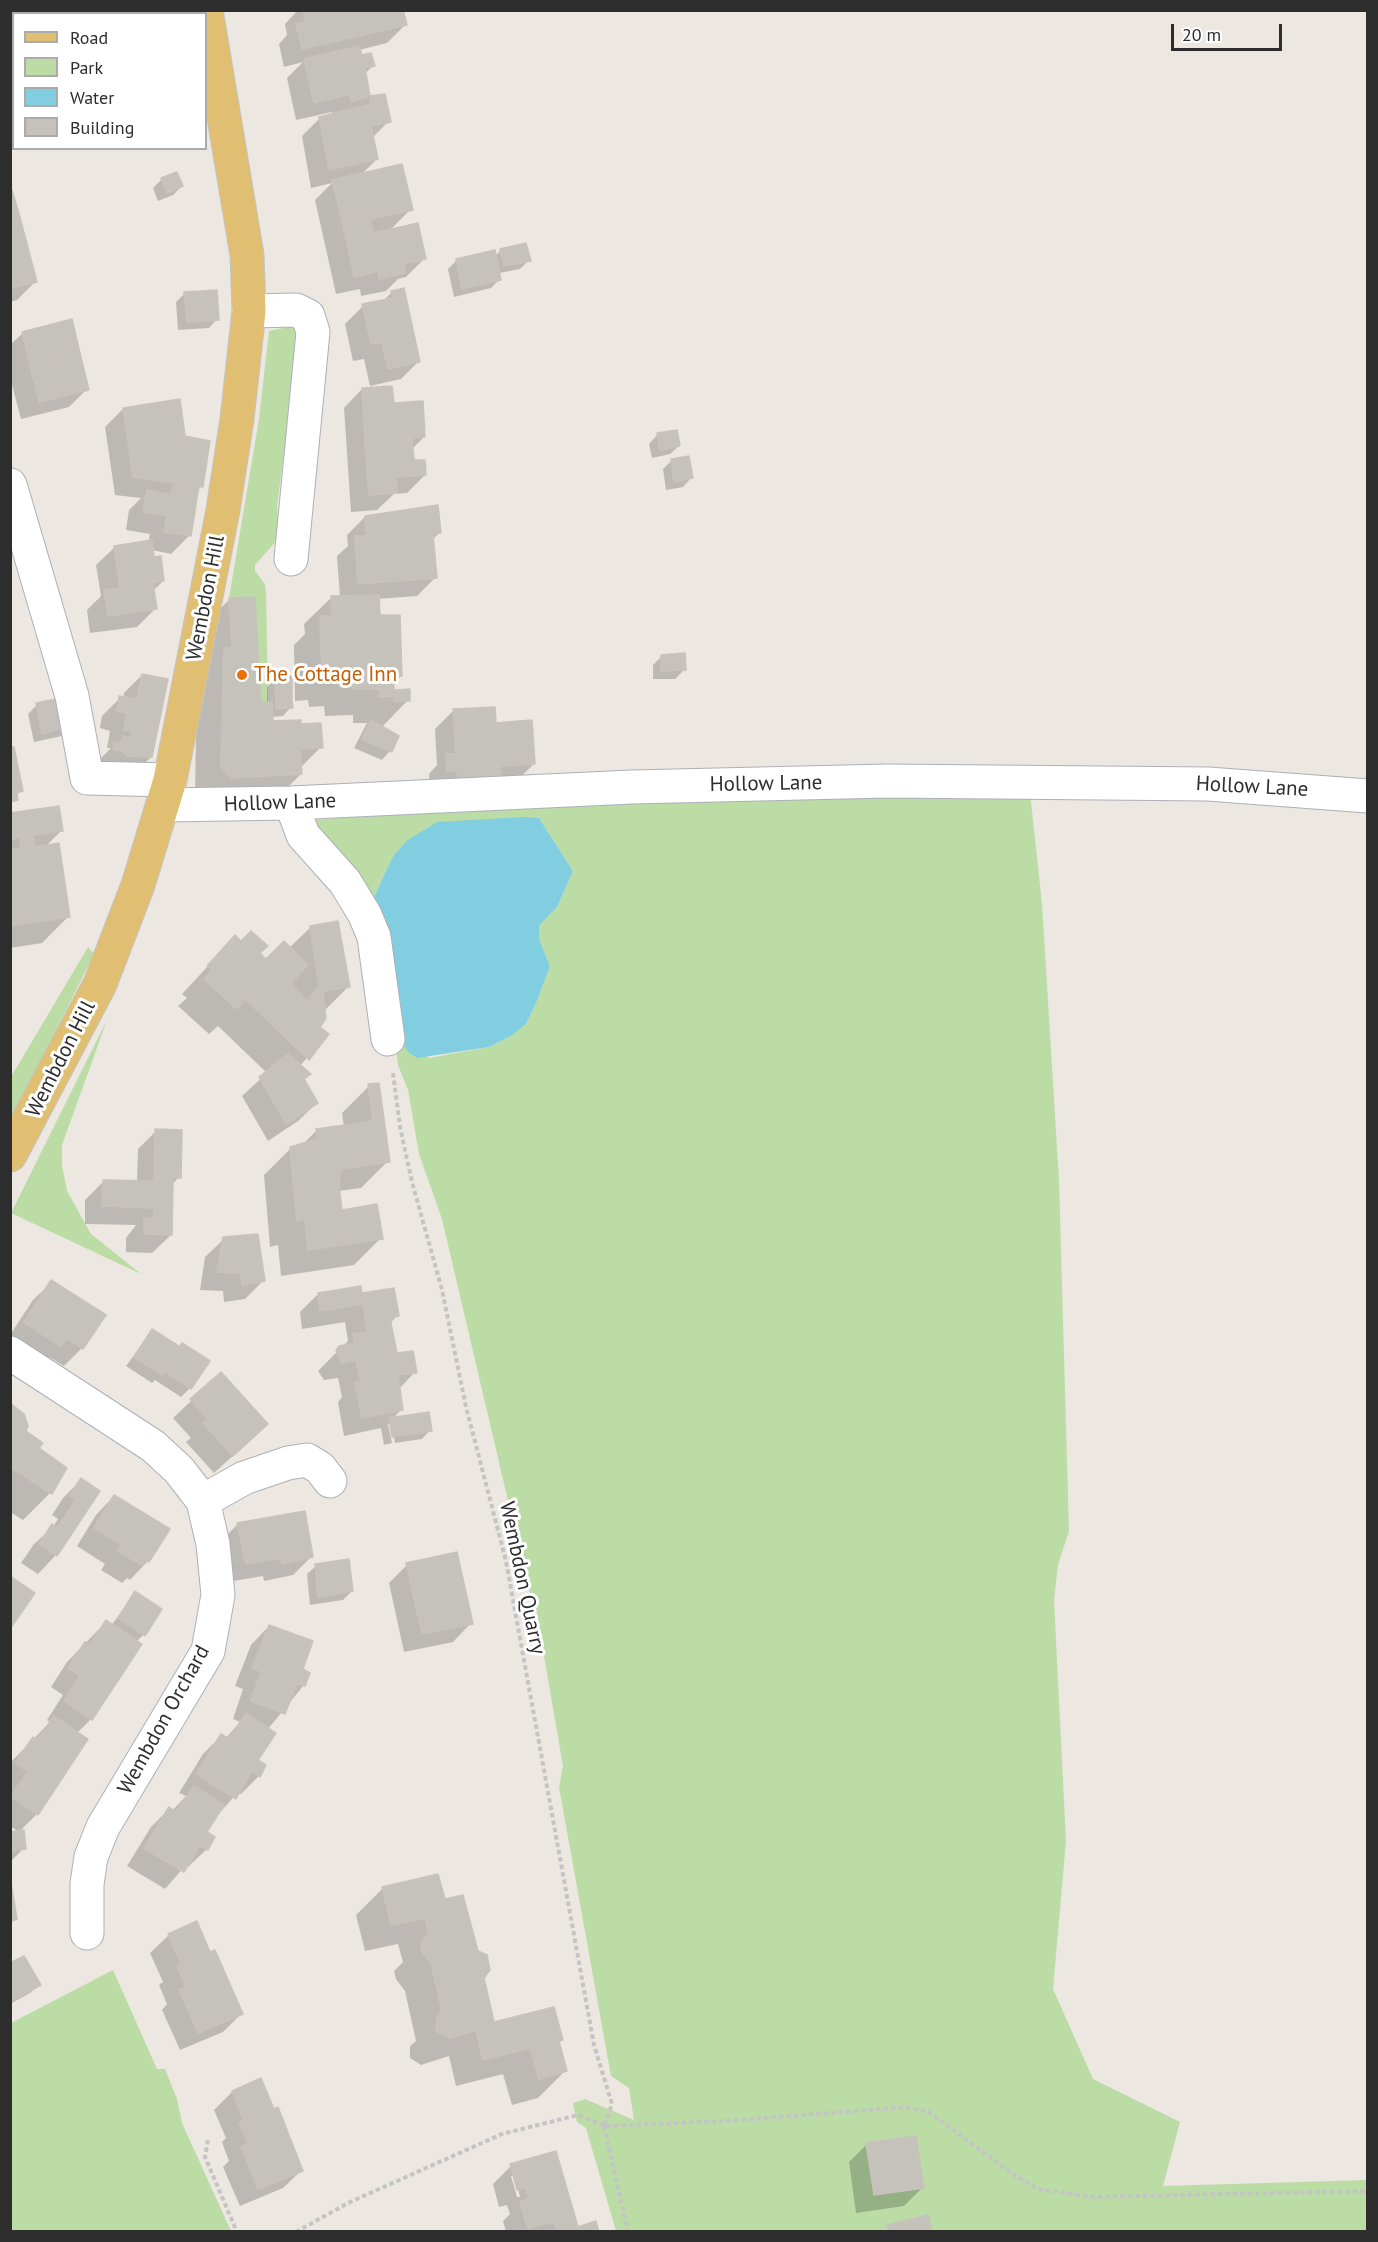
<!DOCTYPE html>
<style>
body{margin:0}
#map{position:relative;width:1378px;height:2242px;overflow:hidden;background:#ece7e1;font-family:"PT Sans",sans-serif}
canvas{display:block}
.frame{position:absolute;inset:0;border:12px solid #2d2d2d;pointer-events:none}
.legend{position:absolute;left:12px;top:12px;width:195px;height:138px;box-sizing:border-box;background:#fff;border:2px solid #ababab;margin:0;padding:8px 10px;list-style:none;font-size:18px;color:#2d2d2d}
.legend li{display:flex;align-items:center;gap:12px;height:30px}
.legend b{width:30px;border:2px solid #ababab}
.scale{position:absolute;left:1171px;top:24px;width:111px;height:27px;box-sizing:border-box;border:3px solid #2d2d2d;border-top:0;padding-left:8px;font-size:18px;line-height:21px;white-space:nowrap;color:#2d2d2d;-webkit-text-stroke:4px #fff;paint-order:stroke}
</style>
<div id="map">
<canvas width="1378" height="2242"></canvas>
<div class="frame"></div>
<ul class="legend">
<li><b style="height:8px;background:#e1bf72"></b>Road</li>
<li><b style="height:16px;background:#bbdca5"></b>Park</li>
<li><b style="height:16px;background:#82cee1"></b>Water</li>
<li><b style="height:16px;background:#c5c2bc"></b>Building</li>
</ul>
<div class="scale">20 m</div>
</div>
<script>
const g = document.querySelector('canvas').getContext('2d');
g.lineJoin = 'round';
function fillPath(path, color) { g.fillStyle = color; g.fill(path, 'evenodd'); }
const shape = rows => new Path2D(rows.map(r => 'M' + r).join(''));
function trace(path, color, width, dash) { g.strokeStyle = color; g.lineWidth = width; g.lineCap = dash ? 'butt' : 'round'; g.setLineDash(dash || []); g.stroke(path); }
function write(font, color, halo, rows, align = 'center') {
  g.font = font + ' "PT Sans",sans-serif'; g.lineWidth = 6; g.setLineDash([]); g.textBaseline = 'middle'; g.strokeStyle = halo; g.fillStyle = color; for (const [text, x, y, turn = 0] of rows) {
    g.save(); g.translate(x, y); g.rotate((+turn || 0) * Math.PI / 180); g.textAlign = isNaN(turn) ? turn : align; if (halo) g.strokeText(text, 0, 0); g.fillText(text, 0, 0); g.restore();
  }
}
const green = shape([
 [298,325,296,362,277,506,279,538,255,565,255,571,265,584,266,592,268,702,261,702,255,597,229,598,259,419,269,331],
 [1030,792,1042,904,1059,1180,1069,1531,1058,1565,1054,1600,1066,1841,1053,1989,1093,2079,1180,2122,1163,2186,1367,2180,1367,2231,616,2231,586,2128,577,2122,573,2103,585,2099,634,2120,629,2088,611,2076,559,1787,563,1766,543,1650,442,1219,419,1154,408,1090,398,1065,392,1011,429,1058,489,1047,511,1036,526,1024,537,1001,550,966,539,939,539,926,557,907,573,871,539,818,385,873,371,904,312,820,515,804],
 [916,2136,924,2188,874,2195,866,2143],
 [88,947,94,954,11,1120,11,1077],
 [107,1020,62,1145,62,1165,67,1191,91,1234,141,1274,11,1213],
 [113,1970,157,2069,165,2069,177,2099,182,2123,231,2231,11,2231,11,2023]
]);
const water = shape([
 [524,817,539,818,573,871,557,907,539,926,539,939,550,966,537,1001,526,1024,511,1036,489,1047,417,1058,408,1052,398,1035,371,904,385,873,394,855,408,840,437,822]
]);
const shadow = shape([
 [298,10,367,10,405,25,387,43,359,50,361,57,373,66,364,74,369,97,384,96,389,121,372,138,377,159,360,176,411,209,389,231,424,259,406,277,398,279,386,291,361,296,360,289,336,294,315,200,332,183,311,188,302,136,320,118,333,115,332,112,296,120,287,78,303,62,284,67,279,44,287,35,285,24],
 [162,179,182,186,173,195,158,201,153,188],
 [10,190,35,282,17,300,10,302],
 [501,250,529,260,520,269,499,273,500,279,491,288,454,297,448,269,457,260,495,256],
 [392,292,419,361,401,379,370,386,364,359,353,361,345,324,363,306,382,302],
 [185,293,217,319,209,328,178,330,176,302],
 [23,333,87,389,69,407,21,419,10,377,10,345],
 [362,389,424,437,412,449,412,462,425,475,407,493,394,494,377,510,351,512,344,408],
 [123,409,184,437,202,486,197,491,189,536,171,554,152,550,163,581,153,591,156,608,137,627,90,633,87,610,101,596,96,565,115,547,148,543,150,534,126,530,129,510,141,498,115,495,105,427],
 [657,435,679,446,670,454,652,458,649,444],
 [672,460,691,478,683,487,666,490,663,469],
 [365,517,439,533,432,540,435,578,417,596,378,599,378,617,401,676,393,684,393,691,408,700,381,728,390,751,382,760,354,748,367,723,353,723,353,715,325,716,324,706,309,707,308,700,295,701,294,645,305,634,304,624,332,597,340,597,337,556,348,546,347,535],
 [229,600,260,704,267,704,267,687,275,678,291,707,283,716,272,717,272,723,300,726,321,747,300,768,301,774,274,801,195,794,197,676,202,627],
 [662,656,684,670,675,679,653,679,653,665],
 [142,675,151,757,133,775,96,763,111,748,107,748,110,731,100,728,102,716,120,698,123,698,124,693],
 [37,705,71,727,62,736,34,742,28,714],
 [454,710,495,724,534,764,515,782,430,789,429,774,437,765,435,729],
 [10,815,62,830,45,847,69,916,42,943,10,948],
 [311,927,348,987,324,1011,318,1027,327,1034,300,1066,303,1080,317,1103,298,1121,268,1141,242,1096,267,1073,218,1026,209,1034,178,1006,187,998,182,994,235,937,266,961,289,948],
 [369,1086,388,1161,361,1188,338,1191,341,1211,381,1238,354,1265,281,1276,278,1245,270,1247,264,1175,291,1148,302,1145,317,1130,344,1127,342,1113],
 [156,1131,179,1177,172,1185,171,1235,152,1253,126,1252,126,1238,136,1225,85,1224,85,1200,104,1181,137,1182,138,1149],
 [224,1239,263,1281,245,1299,224,1302,223,1291,200,1290,205,1257],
 [52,1282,82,1348,64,1366,49,1357,42,1364,10,1343,10,1335,33,1300],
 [318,1294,361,1295,397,1316,389,1324,396,1355,415,1372,399,1389,402,1409,392,1419,430,1430,422,1439,395,1443,392,1424,388,1424,392,1443,384,1445,381,1428,344,1436,338,1402,342,1397,338,1378,324,1380,318,1371,348,1341,345,1322,302,1329,300,1312],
 [152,1331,190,1388,181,1397,155,1380,152,1383,126,1366],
 [220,1374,248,1442,214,1473,186,1442,191,1438,173,1418],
 [10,1406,37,1448,65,1468,50,1493,23,1520,10,1512],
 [81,1480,98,1492,56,1555,38,1574,21,1563,34,1544,53,1527,58,1519,52,1515,63,1498],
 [114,1496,148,1561,130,1580,127,1578,122,1583,101,1570,105,1564,77,1546,96,1515],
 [238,1524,311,1557,293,1575,264,1581,263,1576,228,1582,220,1542],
 [407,1565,471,1623,453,1642,404,1652,389,1583],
 [316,1566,352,1591,343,1600,310,1605,307,1574],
 [135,1593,143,1635,136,1642,91,1719,77,1733,37,1814,19,1832,10,1826,10,1763,50,1722,47,1720,63,1695,51,1687,67,1662,106,1622,111,1626],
 [269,1626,301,1670,304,1685,268,1729,256,1760,259,1776,241,1794,238,1792,217,1816,205,1833,207,1849,188,1867,186,1865,165,1889,127,1866,151,1827,169,1809,172,1811,186,1796,179,1793,203,1754,221,1736,225,1739,240,1722,233,1719,243,1689,235,1686,251,1645],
 [10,1833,24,1848,10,1862],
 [383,1888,444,1901,482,1978,493,2024,562,2040,558,2044,565,2071,538,2098,512,2105,503,2074,456,2086,449,2056,421,2065,410,2058,410,2046,416,2041,405,1991,396,1979,394,1971,403,1962,398,1944,365,1951,356,1915],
 [196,1923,241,2014,223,2032,180,2050,162,2010,167,2004,159,1985,163,1982,150,1953,169,1935],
 [10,1965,39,1985,30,1993,10,2004],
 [232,2092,302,2170,283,2188,240,2206,223,2167,229,2161,222,2142,226,2138,214,2110],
 [867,2144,922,2188,904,2206,856,2213,849,2162],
 [511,2166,577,2229,598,2232,506,2232,503,2221,510,2214,507,2205,499,2207,493,2184],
 [511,2176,515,2176,520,2197,517,2197]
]);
const building = shape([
 [303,10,403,10,407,25,302,49,296,24,306,22,303,10],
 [359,46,362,55,371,53,375,66,365,68,370,96,351,102,350,94,314,103,304,59,359,46],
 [385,94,391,122,371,126,378,159,329,170,319,117,371,104,370,96,385,94],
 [402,164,413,210,343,225,332,180,402,164],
 [177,172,183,186,167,193,161,178,177,172],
 [10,184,18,210,10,212,10,184],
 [18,210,37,282,10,289,10,212,18,210],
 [370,219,374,233,418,223,426,259,404,264,406,273,379,279,378,271,354,277,343,225,370,219],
 [526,243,531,261,504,266,500,249,526,243],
 [495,250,501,280,462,289,456,259,495,250],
 [404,288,420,362,388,369,382,342,371,344,362,304,393,298,391,291,404,288],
 [217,290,219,320,203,321,201,291,217,290],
 [201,291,203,321,187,322,184,292,201,291],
 [72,319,80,353,30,365,22,332,72,319],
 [80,353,89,390,39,402,30,365,80,353],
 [392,386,394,403,423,401,425,437,365,442,362,388,392,386],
 [180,399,185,436,210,441,203,487,133,477,123,408,180,399],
 [677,430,680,446,660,450,657,433,677,430],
 [412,438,414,460,425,460,426,475,396,477,397,493,369,495,365,442,412,438],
 [689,456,693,478,674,482,671,459,689,456],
 [174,482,199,486,191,536,164,532,167,516,143,512,147,490,171,495,174,482],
 [438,505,441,533,433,534,437,578,358,584,355,536,366,536,365,516,438,505],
 [152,540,154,557,161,556,164,581,153,583,157,609,108,616,104,590,120,588,114,546,152,540],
 [379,595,380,615,400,615,402,676,394,676,394,690,410,689,410,701,394,701,393,696,379,697,380,689,352,689,351,680,335,681,335,674,322,674,320,616,332,616,331,596,379,595],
 [255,597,261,702,272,702,273,721,301,720,301,724,321,723,323,748,300,749,302,774,232,778,221,767,224,648,232,647,229,598,255,597],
 [685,653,686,670,661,671,661,655,685,653],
 [142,674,168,679,152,757,127,756,122,751,114,750,113,743,122,742,123,736,131,738,133,731,124,730,127,713,117,711,119,696,137,699,142,674],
 [292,676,292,701,276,702,275,677,292,676],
 [66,697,72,727,57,730,51,700,66,697],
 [51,700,57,730,42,734,36,703,51,700],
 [292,701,293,708,276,709,276,702,292,701],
 [495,707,496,723,532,720,535,764,500,766,501,782,458,785,457,771,447,772,446,754,456,754,453,709,495,707],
 [371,720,399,736,392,752,362,739,371,720],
 [10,747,14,747,23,791,17,793,18,800,10,802,10,747],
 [59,806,63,831,33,835,35,847,59,843,70,917,11,926,10,850,21,849,20,837,10,839,10,813,59,806],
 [338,921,350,987,323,991,326,1018,320,1027,329,1034,309,1060,245,999,237,1009,204,979,212,970,207,966,235,935,241,941,251,931,268,946,260,953,266,959,284,941,308,965,290,984,307,1001,319,986,310,926,338,921],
 [288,1054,311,1074,304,1079,318,1103,286,1124,259,1077,288,1054],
 [379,1083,390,1162,341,1169,339,1185,342,1210,377,1204,383,1239,308,1250,305,1219,297,1221,290,1147,317,1139,316,1129,373,1121,368,1084,379,1083],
 [155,1129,182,1130,181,1178,173,1178,172,1235,144,1234,144,1218,153,1219,154,1208,102,1206,103,1180,154,1181,155,1129],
 [258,1234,265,1281,242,1285,241,1273,217,1272,223,1237,258,1234],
 [51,1280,106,1315,83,1349,67,1338,61,1347,24,1322,51,1280],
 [361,1286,362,1293,394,1288,399,1316,390,1318,397,1353,413,1351,417,1373,398,1375,403,1410,362,1418,355,1382,361,1382,356,1360,342,1363,336,1351,339,1346,355,1343,353,1334,367,1332,363,1304,320,1311,318,1293,361,1286],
 [152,1329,180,1347,162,1375,134,1357,152,1329],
 [182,1343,210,1361,191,1389,164,1371,182,1343],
 [221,1372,268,1424,233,1456,203,1423,208,1419,190,1399,221,1372],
 [10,1403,24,1414,28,1426,26,1431,43,1443,39,1448,67,1468,52,1494,10,1467,10,1403],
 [429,1412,432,1431,392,1437,389,1418,429,1412],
 [81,1478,100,1491,57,1556,39,1544,52,1524,57,1528,76,1500,69,1496,81,1478],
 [114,1495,170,1529,149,1562,145,1560,142,1565,118,1551,122,1545,94,1528,114,1495],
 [305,1511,313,1557,282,1564,281,1558,246,1564,237,1523,305,1511],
 [457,1552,473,1624,422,1634,406,1563,457,1552],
 [349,1559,353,1591,318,1597,315,1564,349,1559],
 [10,1576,35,1593,10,1629,10,1576],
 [135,1591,162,1609,145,1636,118,1618,135,1591],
 [106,1620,142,1644,92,1720,64,1701,80,1676,68,1668,85,1642,90,1645,106,1620],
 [269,1625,313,1641,303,1669,310,1673,305,1686,297,1683,285,1714,251,1701,261,1671,252,1668,269,1625],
 [246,1713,276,1733,258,1760,266,1765,260,1777,252,1771,236,1799,196,1774,221,1734,229,1739,246,1713],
 [54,1716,88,1739,38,1815,11,1796,28,1772,15,1763,33,1737,37,1740,54,1716],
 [194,1786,224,1805,207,1832,215,1837,208,1850,200,1845,184,1872,144,1848,169,1807,176,1812,194,1786],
 [24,1830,26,1849,10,1851,10,1832,24,1830],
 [438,1874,445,1899,463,1895,478,1951,487,1955,490,1970,484,1978,494,2022,554,2007,563,2040,559,2041,567,2071,539,2079,530,2048,483,2060,476,2030,449,2038,436,2031,437,2017,442,2012,431,1963,422,1952,421,1943,429,1934,425,1918,391,1925,382,1887,438,1874],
 [10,1877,17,1919,10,1922,10,1877],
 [197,1921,210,1952,215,1950,243,2014,198,2033,179,1990,186,1987,177,1966,181,1964,168,1934,197,1921],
 [24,1956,41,1985,11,2001,10,1963,24,1956],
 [261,2078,274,2109,278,2107,303,2171,258,2189,241,2147,248,2144,239,2123,244,2121,232,2091,261,2078],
 [916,2136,924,2188,874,2195,866,2143,916,2136],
 [556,2151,578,2227,596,2221,599,2232,557,2232,554,2221,528,2229,520,2202,529,2199,525,2187,517,2190,510,2164,556,2151],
 [928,2215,932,2232,889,2232,887,2225,928,2215]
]);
const path = shape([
 [393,1073,400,1127,412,1182,442,1290,466,1407,506,1561,594,2045,612,2104,604,2126],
 [604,2126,628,2232],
 [208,2140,205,2157,237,2232],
 [296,2232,348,2203,502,2134,578,2115,604,2126,726,2121,906,2107,929,2112,1014,2175,1038,2189,1094,2197,1368,2191]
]);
const minor = shape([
 [249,311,296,310,308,316,313,332,291,559],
 [10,485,72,696,87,778,170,780],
 [291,803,303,835,345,882,365,915,374,937,388,1039],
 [164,805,291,803,632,787,887,781,1208,784,1368,796],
 [10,1353,153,1446,179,1470,203,1501,244,1478,288,1463,307,1460,320,1468,330,1481],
 [87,1933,87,1884,91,1857,103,1827,208,1651,218,1595,213,1544,203,1501]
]);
const major = shape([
 [10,1155,100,984,138,885,170,780,223,510,237,419,249,311,247,255,206,10]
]);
const markers = [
 [242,675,6,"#e8710a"]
];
const streetNames = [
 ["Wembdon Hill",206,598,-79],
 ["Hollow Lane",766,784,-1],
 ["Hollow Lane",1252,787,3],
 ["Hollow Lane",280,803,-2],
 ["Wembdon Hill",61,1059,-63],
 ["Wembdon Quarry",522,1578,78],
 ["Wembdon Orchard",164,1720,-61]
];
const foodNames = [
 ["The Cottage Inn",254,675]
];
fillPath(green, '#bbdca5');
fillPath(water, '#82cee1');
fillPath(shadow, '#0003');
fillPath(building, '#c5c2bc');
trace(building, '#c8c2bb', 1.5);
trace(minor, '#adb0b7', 35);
trace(major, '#c4c4c4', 35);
trace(path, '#c4c4c4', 4, [4.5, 3]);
trace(minor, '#fff', 33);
trace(major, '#e1bf72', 33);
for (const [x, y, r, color] of markers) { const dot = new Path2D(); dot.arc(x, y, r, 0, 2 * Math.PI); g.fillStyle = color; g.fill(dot); trace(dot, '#fff', 2); }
write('21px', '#2d2d2d', '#fff', streetNames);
write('21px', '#c56008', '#fff', foodNames, 'left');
</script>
